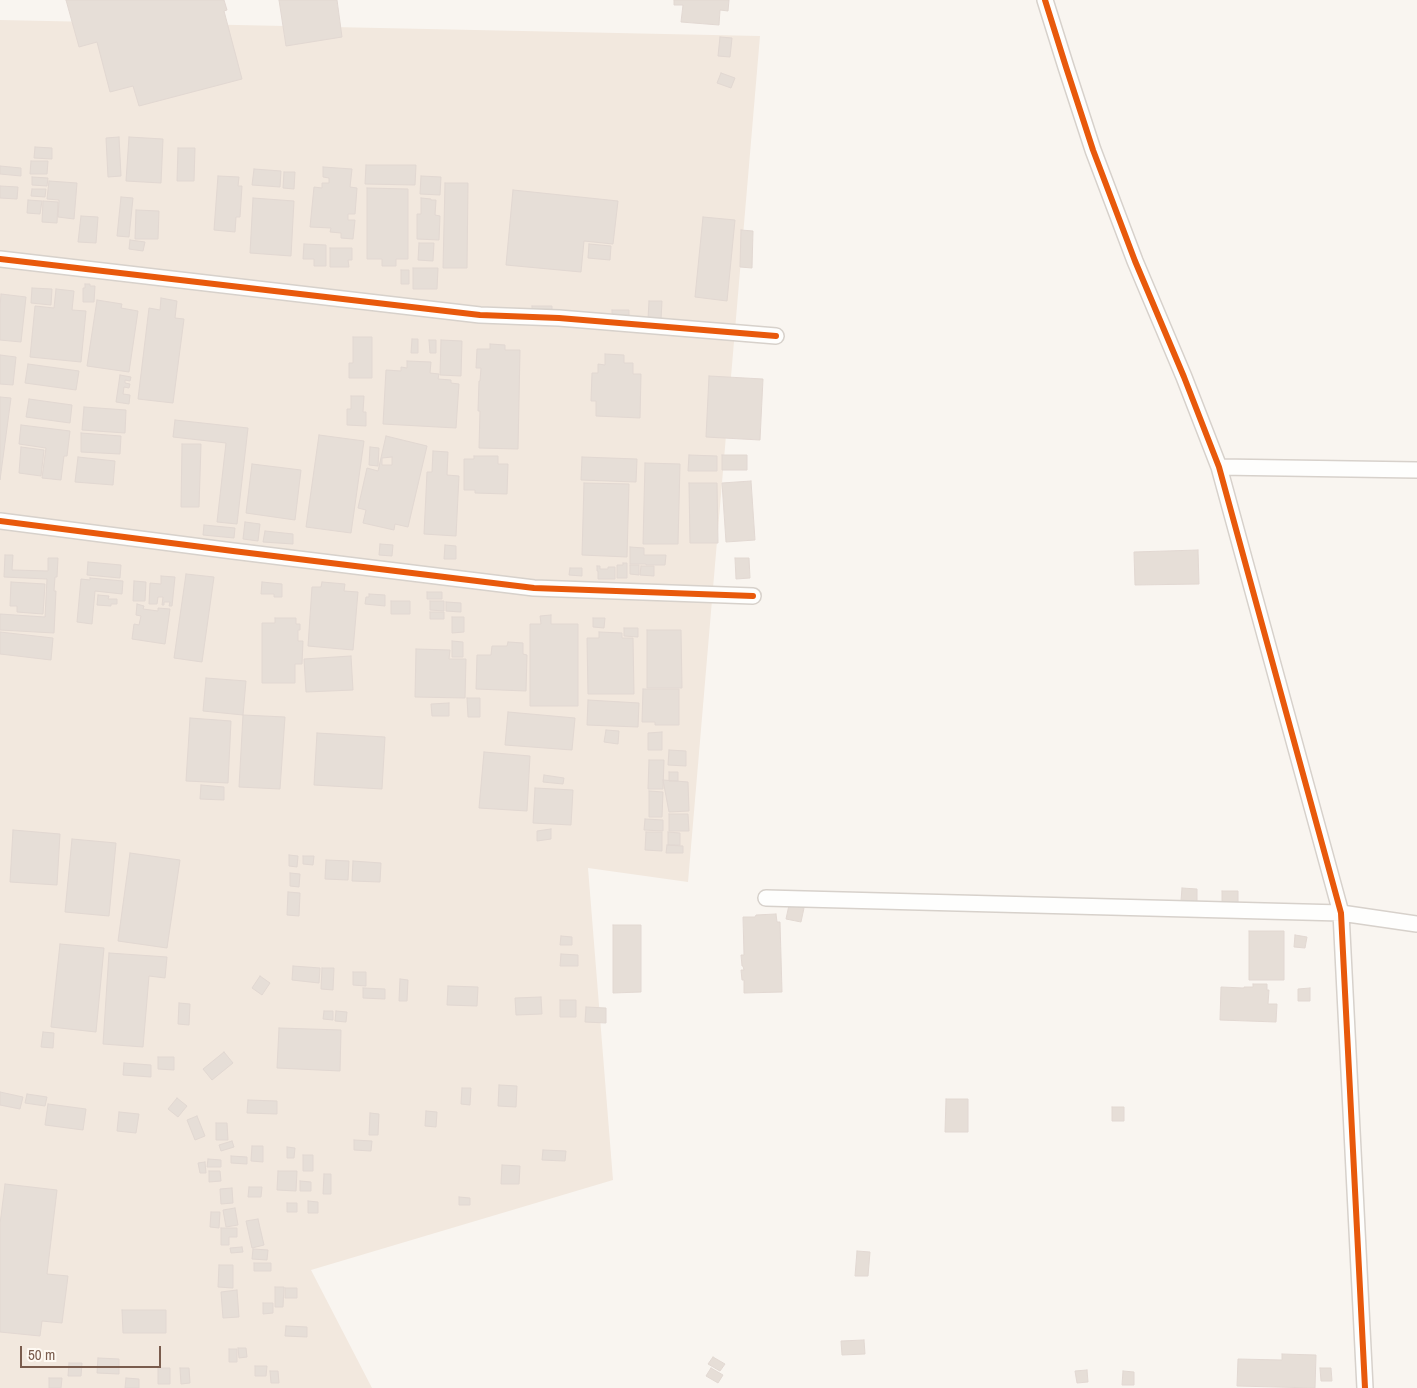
<!DOCTYPE html>
<style>
body{margin:0}
#map{position:relative;width:1417px;height:1388px;overflow:hidden;background:#f9f5f0;font-family:"Archivo Narrow",sans-serif}
canvas{display:block}
.scale{position:absolute;left:20px;top:1346px;width:141px;height:22px;box-sizing:border-box;border:2px solid #7a5c4d;border-top:0;padding-left:6px;font-size:15px;line-height:18px;white-space:nowrap;color:#7a5c4d;-webkit-text-stroke:4px #fffaf3;paint-order:stroke}
</style>
<div id="map">
<canvas width="1417" height="1388"></canvas>
<div class="scale">50 m</div>
</div>
<script>
const g = document.querySelector('canvas').getContext('2d');
g.lineJoin = 'round';
function fillPath(path, color) { g.fillStyle = color; g.fill(path, 'evenodd'); }
const shape = rows => new Path2D(rows.map(r => 'M' + r).join(''));
function trace(path, color, width, dash) { g.strokeStyle = color; g.lineWidth = width; g.lineCap = dash ? 'butt' : 'round'; g.setLineDash(dash || []); g.stroke(path); }
const residential = shape([
 [0,20,760,36,688,882,588,868,613,1180,311,1270,372,1388,0,1388]
]);
const building = shape([
 [66,0,224,0,227,10,224,11,242,79,139,106,133,86,110,92,97,42,79,47,66,0],
 [279,0,337,0,342,37,286,46,279,0],
 [674,0,729,0,728,11,720,10,719,25,681,22,683,5,674,5,674,0],
 [720,37,732,38,730,57,718,56,720,37],
 [721,73,735,78,731,88,717,83,721,73],
 [119,137,121,176,108,177,106,138,119,137],
 [129,137,163,139,161,183,126,181,129,137],
 [35,147,52,148,52,159,34,158,35,147],
 [178,148,195,148,194,181,177,181,178,148],
 [31,161,48,161,47,174,30,174,31,161],
 [366,165,416,165,415,185,365,184,366,165],
 [0,166,21,168,21,176,0,174,0,166],
 [323,167,352,169,350,187,357,188,355,214,348,214,348,220,355,220,353,239,341,238,341,233,330,232,331,228,310,227,314,187,322,188,322,183,329,183,329,178,323,177,323,167],
 [254,169,281,171,280,187,252,185,254,169],
 [284,172,295,172,294,189,283,188,284,172],
 [218,176,239,177,238,186,242,186,240,217,236,217,235,232,214,230,218,176],
 [421,176,441,177,440,195,420,194,421,176],
 [32,177,48,178,47,186,32,185,32,177],
 [49,181,77,183,74,219,58,217,59,200,47,199,49,181],
 [445,183,468,183,467,268,443,268,445,183],
 [0,186,18,187,17,199,0,198,0,186],
 [367,188,408,189,408,259,396,259,396,266,382,266,382,259,367,259,367,188],
 [32,189,46,189,45,197,31,196,32,189],
 [513,190,618,201,613,244,584,241,581,272,506,265,513,190],
 [121,197,133,198,129,237,117,236,121,197],
 [253,198,294,201,291,256,250,253,253,198],
 [421,198,431,199,431,200,436,200,435,215,440,216,439,240,417,239,417,214,421,214,421,198],
 [28,200,42,201,40,214,27,213,28,200],
 [43,201,58,202,57,223,42,222,43,201],
 [136,210,159,211,158,239,135,239,136,210],
 [81,216,98,217,96,243,78,242,81,216],
 [703,217,735,220,727,301,695,297,703,217],
 [741,230,753,231,752,268,740,267,741,230],
 [130,240,145,242,143,251,129,249,130,240],
 [419,243,434,243,433,261,418,260,419,243],
 [304,244,326,245,326,266,314,266,314,259,303,259,304,244],
 [589,244,611,246,610,260,588,258,589,244],
 [330,248,352,248,352,260,348,260,349,267,330,267,330,248],
 [413,268,438,268,437,289,413,289,413,268],
 [401,270,409,270,409,284,401,284,401,270],
 [85,284,90,284,90,286,95,286,94,302,83,302,83,288,85,288,85,284],
 [32,288,52,289,51,305,31,303,32,288],
 [56,289,74,291,72,310,86,311,81,362,30,357,35,306,54,308,56,289],
 [1,294,26,297,21,342,0,340,0,308,1,294],
 [161,298,177,301,175,318,184,319,173,403,138,399,149,308,160,310,161,298],
 [97,300,122,304,121,308,138,311,129,372,87,366,97,300],
 [649,301,662,301,661,320,648,319,649,301],
 [532,306,552,306,552,316,532,315,532,306],
 [612,310,629,310,629,316,612,316,612,310],
 [353,337,372,337,372,378,349,378,349,363,353,363,353,337],
 [412,339,418,339,418,353,411,353,412,339],
 [429,340,436,340,436,353,430,353,429,340],
 [441,340,462,341,461,376,440,375,441,340],
 [490,344,505,345,505,350,520,350,518,449,479,448,480,411,478,411,479,381,480,381,481,368,476,368,477,349,490,349,490,344],
 [605,354,624,355,624,363,633,363,633,374,641,374,640,418,596,416,596,401,591,401,592,373,598,373,598,364,605,365,605,354],
 [0,355,16,357,13,385,0,384,0,355],
 [407,361,431,362,430,373,439,374,438,379,451,380,451,383,459,384,456,428,383,424,386,370,401,371,401,367,407,368,407,361],
 [28,364,79,371,76,390,25,383,28,364],
 [120,375,131,377,130,381,125,380,125,383,130,384,129,388,124,387,123,394,130,395,129,404,116,402,120,375],
 [709,376,763,379,760,440,706,437,709,376],
 [351,396,364,396,363,412,366,412,366,426,347,425,347,409,351,409,351,396],
 [0,397,11,398,0,480,0,397],
 [29,399,72,405,70,423,26,417,29,399],
 [84,407,126,410,125,433,82,430,84,407],
 [175,420,248,428,237,524,217,522,226,443,173,437,175,420],
 [21,425,70,431,67,456,64,456,61,480,42,478,46,448,19,444,21,425],
 [81,433,121,436,120,454,81,452,81,433],
 [319,435,364,441,351,533,306,527,319,435],
 [386,436,427,446,408,527,395,524,394,530,363,523,366,510,358,508,367,468,378,471,386,436],
 [392,457,392,465,382,465,382,458,392,457],
 [182,444,201,444,199,507,181,507,182,444],
 [21,447,44,450,41,476,19,473,21,447],
 [370,447,379,448,378,466,369,465,370,447],
 [433,451,448,452,447,475,459,476,456,536,424,534,427,472,432,472,433,451],
 [689,455,717,456,717,471,688,471,689,455],
 [722,455,747,455,747,470,722,470,722,455],
 [474,456,498,456,498,464,508,464,507,494,475,493,475,490,464,490,464,459,474,459,474,456],
 [78,457,115,461,113,485,75,482,78,457],
 [582,457,637,459,636,482,581,480,582,457],
 [645,463,680,464,678,544,643,544,645,463],
 [252,464,301,470,295,520,246,513,252,464],
 [751,481,755,540,726,542,722,483,751,481],
 [584,483,629,484,627,557,582,555,584,483],
 [689,483,717,483,718,543,690,543,689,483],
 [245,522,260,524,258,541,243,539,245,522],
 [204,525,235,528,234,538,203,535,204,525],
 [265,531,293,534,293,544,263,542,265,531],
 [380,544,393,545,392,556,379,555,380,544],
 [445,545,456,546,456,559,444,559,445,545],
 [630,547,644,548,644,555,666,555,665,565,646,565,646,564,630,564,630,547],
 [1198,550,1199,584,1135,585,1134,552,1198,550],
 [5,555,13,555,12,570,48,571,48,558,58,558,57,577,55,577,54,591,56,591,54,633,0,630,0,614,45,617,47,579,4,577,5,555],
 [735,558,749,558,750,578,736,579,735,558],
 [88,562,121,565,120,578,87,575,88,562],
 [623,563,627,563,627,578,617,578,617,565,623,565,623,563],
 [630,565,639,565,639,575,630,574,630,565],
 [597,566,600,566,600,569,608,569,608,567,615,567,615,579,598,579,598,571,597,571,597,566],
 [641,566,654,566,654,576,640,575,641,566],
 [570,568,582,568,582,576,569,575,570,568],
 [186,574,214,577,202,662,174,658,186,574],
 [161,576,175,577,172,606,169,606,170,602,164,602,164,605,162,605,163,597,158,597,157,604,149,604,150,583,161,584,161,576],
 [90,578,123,581,122,594,95,591,92,624,77,622,81,579,90,580,90,578],
 [134,581,146,582,145,601,133,601,134,581],
 [11,582,45,584,43,614,17,612,17,606,10,606,11,582],
 [262,582,282,584,282,597,274,597,274,594,261,594,262,582],
 [322,582,345,584,344,591,358,592,353,650,308,646,312,587,321,587,322,582],
 [427,592,442,592,442,599,427,599,427,592],
 [369,594,385,595,385,606,365,604,366,597,369,597,369,594],
 [98,595,109,596,108,599,117,599,117,604,111,604,111,606,97,605,98,595],
 [391,601,410,601,410,614,391,614,391,601],
 [430,601,444,601,444,611,430,610,430,601],
 [446,602,461,603,461,612,446,611,446,602],
 [137,604,144,606,143,609,158,611,158,608,170,609,165,644,132,639,134,624,139,625,141,616,136,615,137,604],
 [430,612,444,612,444,619,430,619,430,612],
 [551,615,551,624,578,624,578,706,530,706,530,624,541,624,540,616,551,615],
 [452,617,464,617,464,632,452,633,452,617],
 [275,618,296,618,296,624,300,624,300,630,298,630,298,641,303,641,302,664,295,664,295,683,262,683,262,623,275,623,275,618],
 [593,618,605,618,604,628,593,627,593,618],
 [624,628,638,628,638,637,624,636,624,628],
 [647,630,681,630,682,688,647,688,647,630],
 [0,632,53,638,51,660,0,654,0,632],
 [599,632,622,633,622,638,633,638,634,694,588,694,587,638,599,638,599,632],
 [452,641,463,642,463,657,452,657,452,641],
 [508,642,523,643,523,654,527,655,526,691,476,689,477,655,491,655,492,646,507,646,508,642],
 [416,649,450,650,449,659,466,659,465,698,415,697,416,649],
 [351,656,353,690,306,692,304,659,351,656],
 [206,678,246,681,243,715,203,711,206,678],
 [643,689,679,689,679,725,655,725,655,722,642,722,643,689],
 [467,698,480,698,480,717,468,717,467,698],
 [588,700,639,703,638,727,587,725,588,700],
 [449,703,449,716,432,716,431,704,449,703],
 [508,712,575,718,572,750,505,745,508,712],
 [243,715,285,717,280,789,239,787,243,715],
 [190,718,231,721,228,783,186,781,190,718],
 [606,730,619,731,618,744,604,742,606,730],
 [662,732,662,750,648,750,648,733,662,732],
 [317,733,385,737,382,789,314,785,317,733],
 [669,750,686,751,686,766,668,765,669,750],
 [484,752,530,756,527,811,479,808,484,752],
 [649,760,664,760,663,789,648,789,649,760],
 [669,772,678,772,678,781,669,781,669,772],
 [544,775,564,778,563,784,543,782,544,775],
 [663,780,688,782,689,811,669,812,663,780],
 [201,785,224,787,224,800,200,799,201,785],
 [535,788,573,790,571,825,533,823,535,788],
 [649,791,663,792,662,817,649,817,649,791],
 [669,814,688,814,689,831,669,831,669,814],
 [645,819,663,820,663,831,644,830,645,819],
 [551,829,551,839,537,841,537,831,551,829],
 [13,830,60,834,57,885,10,882,13,830],
 [646,832,662,832,662,851,645,850,646,832],
 [668,832,680,833,680,845,668,845,668,832],
 [72,839,116,843,109,916,65,912,72,839],
 [667,845,683,846,683,853,666,853,667,845],
 [130,853,180,860,167,948,118,941,130,853],
 [289,855,298,856,297,867,289,866,289,855],
 [303,856,314,856,313,865,303,864,303,856],
 [326,860,349,861,348,880,325,879,326,860],
 [353,861,381,863,380,882,352,881,353,861],
 [290,873,300,874,299,887,290,886,290,873],
 [1182,888,1197,889,1197,902,1181,901,1182,888],
 [1222,891,1238,891,1238,903,1222,902,1222,891],
 [288,892,300,893,299,916,287,915,288,892],
 [789,905,804,908,801,922,786,919,789,905],
 [776,914,777,922,780,922,782,992,744,993,744,980,742,980,741,970,744,970,743,966,742,966,741,955,744,955,743,917,755,917,756,915,776,914],
 [613,925,641,925,641,992,613,993,613,925],
 [1249,931,1284,931,1284,980,1249,980,1249,931],
 [1295,935,1307,937,1305,948,1294,947,1295,935],
 [561,936,572,937,572,945,560,945,561,936],
 [60,944,104,948,96,1032,51,1027,60,944],
 [109,953,167,957,165,978,149,976,143,1047,103,1044,109,953],
 [561,954,578,955,578,966,560,966,561,954],
 [293,966,320,968,319,983,292,980,293,966],
 [322,968,334,968,333,990,321,989,322,968],
 [353,972,366,972,366,986,353,985,353,972],
 [260,976,270,983,262,995,252,988,260,976],
 [400,979,408,980,407,1001,399,1001,400,979],
 [1253,984,1267,984,1267,990,1269,990,1268,1004,1277,1004,1276,1022,1220,1020,1221,987,1244,988,1244,987,1253,987,1253,984],
 [448,986,478,987,477,1006,447,1005,448,986],
 [363,988,385,989,385,999,363,998,363,988],
 [1310,988,1310,1001,1298,1001,1298,989,1310,988],
 [541,997,542,1014,516,1015,515,998,541,997],
 [560,1000,576,1000,576,1017,560,1017,560,1000],
 [179,1003,190,1004,189,1025,178,1024,179,1003],
 [586,1007,606,1008,606,1023,585,1022,586,1007],
 [324,1011,333,1011,333,1020,323,1019,324,1011],
 [336,1011,347,1012,346,1022,335,1021,336,1011],
 [279,1028,341,1030,340,1071,277,1068,279,1028],
 [43,1032,54,1033,53,1048,41,1047,43,1032],
 [224,1052,233,1063,212,1080,203,1069,224,1052],
 [158,1057,174,1057,174,1070,158,1069,158,1057],
 [124,1063,151,1065,151,1077,123,1075,124,1063],
 [499,1085,517,1086,516,1107,498,1106,499,1085],
 [462,1088,471,1088,470,1105,461,1104,462,1088],
 [0,1092,23,1097,20,1109,0,1105,0,1092],
 [27,1094,47,1097,45,1106,25,1103,27,1094],
 [177,1098,187,1106,178,1117,168,1109,177,1098],
 [946,1099,968,1099,968,1132,945,1132,946,1099],
 [248,1100,277,1101,277,1114,247,1113,248,1100],
 [48,1104,86,1109,83,1130,45,1125,48,1104],
 [1112,1107,1124,1107,1124,1121,1112,1121,1112,1107],
 [426,1111,437,1112,436,1127,425,1126,426,1111],
 [119,1112,139,1114,136,1133,117,1131,119,1112],
 [370,1113,379,1114,378,1135,369,1135,370,1113],
 [197,1116,205,1136,195,1140,187,1120,197,1116],
 [216,1123,227,1123,228,1140,216,1140,216,1123],
 [354,1140,372,1141,371,1151,354,1150,354,1140],
 [232,1141,234,1147,221,1151,219,1145,232,1141],
 [252,1146,263,1146,263,1162,251,1161,252,1146],
 [287,1147,295,1148,294,1158,287,1158,287,1147],
 [543,1150,566,1151,565,1161,542,1160,543,1150],
 [303,1155,313,1155,313,1171,303,1171,303,1155],
 [231,1156,247,1157,247,1164,231,1163,231,1156],
 [208,1159,221,1160,221,1167,207,1167,208,1159],
 [205,1162,206,1173,200,1173,198,1163,205,1162],
 [502,1165,520,1166,519,1184,501,1184,502,1165],
 [209,1171,220,1171,221,1181,209,1182,209,1171],
 [278,1171,297,1171,296,1191,277,1190,278,1171],
 [324,1174,331,1174,331,1194,323,1194,324,1174],
 [300,1181,311,1182,311,1191,300,1191,300,1181],
 [5,1184,57,1190,47,1274,68,1276,62,1323,42,1321,40,1336,0,1332,0,1224,5,1184],
 [249,1187,262,1187,261,1197,248,1197,249,1187],
 [232,1188,233,1203,221,1204,220,1189,232,1188],
 [459,1197,470,1198,470,1205,459,1205,459,1197],
 [308,1201,318,1202,318,1213,308,1213,308,1201],
 [287,1203,297,1203,297,1212,287,1212,287,1203],
 [235,1208,238,1225,226,1227,223,1210,235,1208],
 [211,1212,220,1212,219,1228,210,1227,211,1212],
 [258,1219,264,1245,252,1248,246,1221,258,1219],
 [221,1228,237,1228,237,1237,229,1237,229,1245,221,1245,221,1228],
 [242,1247,243,1252,231,1253,230,1248,242,1247],
 [253,1249,268,1250,267,1260,252,1259,253,1249],
 [857,1251,870,1252,868,1276,855,1276,857,1251],
 [254,1263,271,1263,271,1271,254,1271,254,1263],
 [219,1265,233,1265,233,1288,218,1287,219,1265],
 [275,1287,284,1287,283,1307,275,1307,275,1287],
 [285,1288,297,1288,297,1298,285,1298,285,1288],
 [237,1290,239,1317,223,1318,221,1292,237,1290],
 [263,1303,273,1303,273,1313,263,1314,263,1303],
 [122,1310,166,1310,166,1333,123,1333,122,1310],
 [286,1326,307,1327,307,1337,285,1336,286,1326],
 [864,1340,865,1354,842,1355,841,1341,864,1340],
 [238,1348,246,1348,247,1357,239,1358,238,1348],
 [229,1349,237,1349,237,1362,229,1362,229,1349],
 [1282,1354,1316,1355,1315,1388,1237,1386,1238,1359,1282,1360,1282,1354],
 [713,1357,725,1364,720,1371,708,1364,713,1357],
 [98,1358,119,1359,119,1374,97,1373,98,1358],
 [69,1363,82,1363,81,1376,68,1376,69,1363],
 [255,1366,267,1366,266,1376,255,1376,255,1366],
 [158,1368,170,1368,170,1384,158,1384,158,1368],
 [180,1368,189,1368,190,1383,181,1384,180,1368],
 [711,1368,723,1375,718,1383,706,1376,711,1368],
 [1320,1368,1331,1368,1332,1381,1321,1381,1320,1368],
 [1087,1370,1088,1382,1077,1383,1075,1371,1087,1370],
 [270,1371,278,1371,279,1383,271,1383,270,1371],
 [1123,1371,1134,1372,1134,1385,1122,1385,1123,1371],
 [49,1378,62,1378,61,1388,49,1388,49,1378],
 [126,1378,139,1379,139,1388,125,1388,126,1378]
]);
const street = shape([
 [1045,0,1066,67,1093,150,1135,261,1184,377,1219,467,1341,913,1365,1388],
 [0,259,480,315,559,318,776,336],
 [1219,467,1417,470],
 [0,521,233,551,534,588,753,596],
 [766,898,1341,913,1417,924]
]);
const cycleway = shape([
 [1045,0,1066,67,1093,150,1135,261,1184,377,1219,467,1341,913,1365,1388],
 [0,259,480,315,559,318,776,336],
 [0,521,233,551,534,588,753,596]
]);
fillPath(residential, '#f2e8de');
fillPath(building, '#e6ded7');
trace(building, '#e2d8d2', 1);
trace(street, '#d7d1cb', 18);
trace(street, '#fefefd', 15);
trace(cycleway, '#e8590c', 6);
</script>
